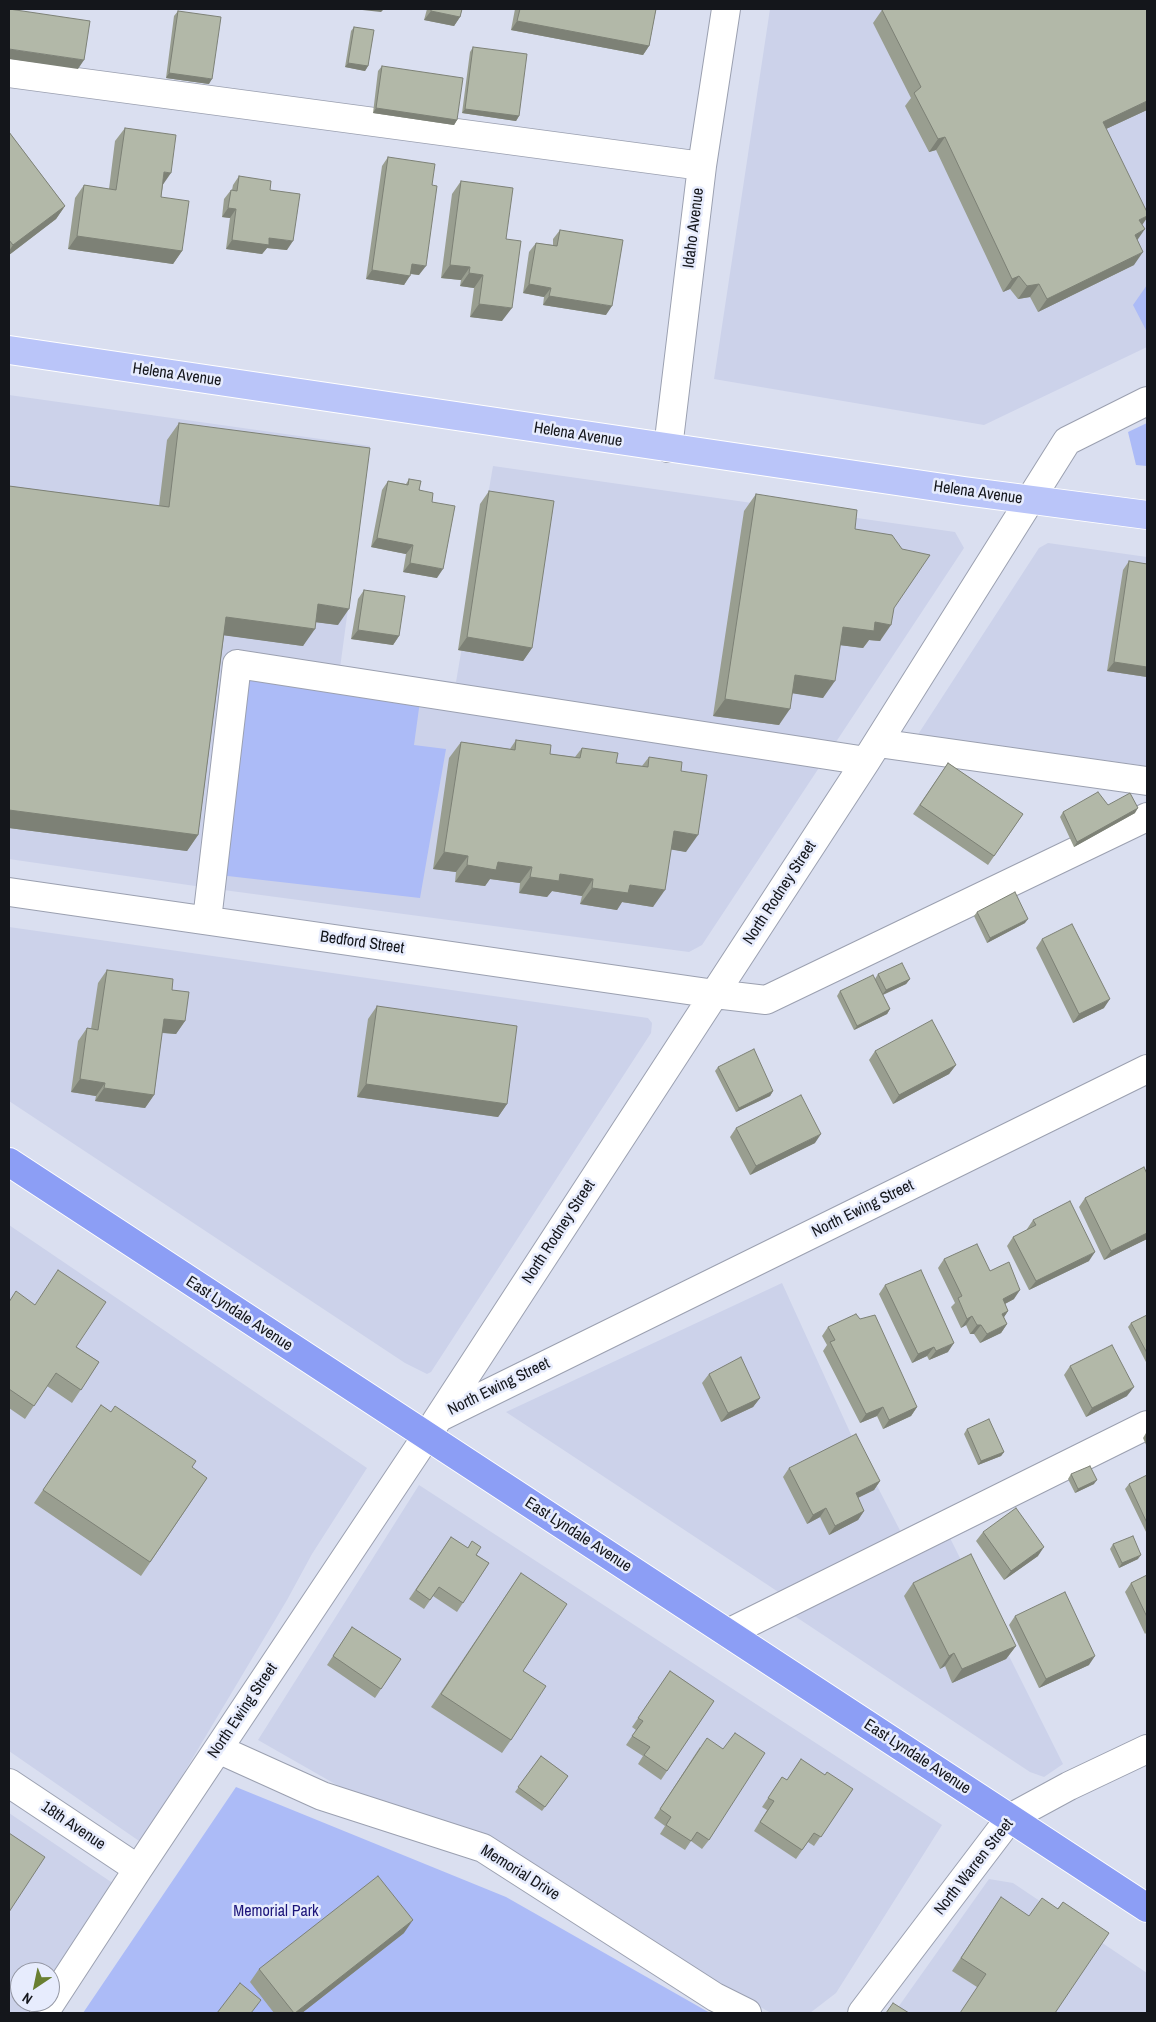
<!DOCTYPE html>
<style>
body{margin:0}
#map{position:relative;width:1156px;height:2022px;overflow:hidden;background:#dadff0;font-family:"Archivo Narrow",sans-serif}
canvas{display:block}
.frame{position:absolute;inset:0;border:10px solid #14161b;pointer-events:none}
.north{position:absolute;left:10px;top:1962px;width:50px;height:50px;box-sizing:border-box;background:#e7ecfd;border:1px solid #9396a3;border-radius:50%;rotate:214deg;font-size:14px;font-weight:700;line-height:20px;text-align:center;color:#14161b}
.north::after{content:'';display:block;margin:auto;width:18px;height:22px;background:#697f31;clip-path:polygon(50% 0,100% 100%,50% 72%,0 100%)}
</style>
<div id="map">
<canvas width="1156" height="2022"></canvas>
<div class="frame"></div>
<div class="north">N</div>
</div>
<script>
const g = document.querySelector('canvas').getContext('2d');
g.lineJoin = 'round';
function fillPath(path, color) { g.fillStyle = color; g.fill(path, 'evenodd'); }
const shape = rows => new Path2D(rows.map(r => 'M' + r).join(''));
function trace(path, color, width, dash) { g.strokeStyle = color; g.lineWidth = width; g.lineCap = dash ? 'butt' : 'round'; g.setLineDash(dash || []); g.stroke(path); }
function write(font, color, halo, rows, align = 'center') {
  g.font = font + ' "Archivo Narrow",sans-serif'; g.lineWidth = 5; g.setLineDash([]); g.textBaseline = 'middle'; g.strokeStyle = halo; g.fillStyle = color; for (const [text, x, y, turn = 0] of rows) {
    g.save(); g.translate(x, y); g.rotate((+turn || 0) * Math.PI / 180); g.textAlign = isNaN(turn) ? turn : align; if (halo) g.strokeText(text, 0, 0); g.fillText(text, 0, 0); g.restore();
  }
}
const built = shape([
 [770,9,1147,9,1147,347,984,425,714,379],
 [9,395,370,446,340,668,456,682,493,466,955,532,964,548,702,945,689,952,216,889,9,859],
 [1048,543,1147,557,1147,766,917,736,1039,548],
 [9,927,648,1018,652,1023,651,1033,431,1372,427,1374,405,1363,9,1101],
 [9,1225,367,1468,312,1554,287,1600,142,1843,9,1751],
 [782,1283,854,1441,907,1544,944,1526,1063,1764,1044,1777,1030,1772,781,1607,792,1601,506,1412],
 [419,1485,942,1825,836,1993,810,2013,771,2013,732,1991,487,1838,349,1792,258,1740],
 [9,1813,117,1886,50,1984,50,1972,20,1972,20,2002,38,2002,30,2013,9,2013],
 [989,1879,1013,1883,1147,1973,1147,2013,894,2013]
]);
const green = shape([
 [1147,285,1147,332,1133,305],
 [1147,423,1147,466,1136,465,1128,432],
 [245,675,420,701,414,745,446,749,420,898,219,875],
 [236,1787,506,1897,710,2013,83,2013]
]);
const minor = shape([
 [9,73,702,166],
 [668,448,702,166,726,9],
 [878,743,1147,781],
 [9,892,715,994,766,1000,1147,817],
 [207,920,237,664,866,761],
 [440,1417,1147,1069],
 [728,1633,1147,1425],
 [218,1749,322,1796,483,1848,715,1997,747,2013],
 [9,1783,138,1869],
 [44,2013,138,1869,426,1437,866,761,1067,441,1147,401],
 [862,2013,1010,1818,1069,1786,1147,1749]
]);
const major = shape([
 [9,350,964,491,1147,515]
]);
const highway = shape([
 [9,1162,1147,1908]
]);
const wall = shape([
 [427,9,462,9,460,17,454,26,424,20],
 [515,9,656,9,649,46,643,55,511,30],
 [882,10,1147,110,1106,129,1142,225,1137,240,1134,265,1038,312,1030,297,1018,299,1010,289,1003,292,936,150,929,152,905,106,911,98,873,23],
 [178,11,209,84,166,78,174,16],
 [354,27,368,66,365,71,345,67,351,31],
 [473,47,519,116,516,121,462,113,470,52],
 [382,66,457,120,454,125,373,113,378,71],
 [125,128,163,185,161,197,182,251,173,264,68,249,75,198,84,185,109,189,115,141],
 [9,132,65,206,56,219,9,255],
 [388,157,419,275,410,274,404,285,366,279,382,166],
 [239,176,270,190,287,250,267,248,262,254,226,249,230,218,222,217,224,199,231,190,232,190,233,185],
 [461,181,506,239,502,321,470,317,474,288,460,286,461,280,441,278,452,194],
 [560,230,606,315,543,305,544,297,523,293,529,252,536,243,553,245,553,239],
 [179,423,338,625,316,622,303,646,224,635,198,835,187,851,9,828,9,486,159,506,167,440],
 [409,479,432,502,437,578,403,572,406,554,371,547,382,490,388,481,406,484],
 [489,491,532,648,523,661,458,650,480,504],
 [756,494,855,529,894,608,880,641,869,640,863,648,840,645,823,698,793,693,779,725,713,716,744,511],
 [1129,561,1147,677,1107,671,1123,570],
 [364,590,399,636,393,645,351,639,358,599],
 [516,740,550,754,575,757,582,748,616,763,642,766,649,757,681,771,686,852,671,849,653,907,622,902,617,910,580,904,582,896,552,891,547,897,519,893,520,883,490,879,485,886,455,882,456,872,433,869,449,758,461,742,510,749],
 [948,763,1023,814,988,865,913,814],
 [1108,805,1135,813,1074,847,1060,817,1063,812],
 [977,912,1025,923,987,943,974,916],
 [1042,939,1104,1008,1073,1023,1036,948],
 [107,970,172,990,185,1021,176,1034,162,1033,154,1095,145,1108,95,1101,96,1096,71,1092,78,1041,87,1028,91,1029,98,983],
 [878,974,910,979,906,984,883,995,890,1009,887,1014,854,1030,837,996,840,991,875,979],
 [377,1006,507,1104,498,1117,357,1097,368,1019],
 [875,1051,956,1065,949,1074,893,1104,869,1060],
 [718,1067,773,1091,770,1096,736,1112,715,1071],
 [736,1128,815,1143,750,1175,730,1137],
 [1147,1174,1147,1239,1104,1260,1079,1207,1085,1198],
 [1033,1220,1089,1261,1029,1290,1007,1246,1013,1237,1027,1230,1027,1229],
 [944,1259,990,1271,1014,1299,1005,1304,1008,1311,1004,1317,1007,1324,1001,1333,980,1343,974,1334,970,1334,966,1325,961,1328,951,1307,955,1303,938,1268],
 [885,1285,948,1352,929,1360,927,1356,912,1363,879,1294],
 [9,1301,99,1362,72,1403,47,1386,25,1419,9,1408],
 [1147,1315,1147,1364,1128,1327,1131,1323],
 [828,1327,917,1407,911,1416,883,1429,877,1416,860,1423,823,1351,827,1345,822,1336],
 [1070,1366,1127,1396,1086,1417,1064,1375],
 [709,1374,760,1398,753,1407,721,1422,702,1383],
 [101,1405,207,1478,141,1576,34,1503],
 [967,1429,1004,1452,1001,1456,978,1465,964,1434],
 [1146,1433,1147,1433,1147,1447,1143,1438],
 [789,1468,880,1481,874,1490,858,1498,864,1511,858,1520,829,1535,820,1517,807,1524,783,1477],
 [1071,1474,1094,1484,1075,1493,1068,1479],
 [1147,1475,1147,1534,1125,1489,1129,1484],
 [983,1532,1038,1556,1004,1580,976,1541],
 [451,1537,489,1563,457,1612,433,1596,424,1609,409,1599],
 [1113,1544,1138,1559,1119,1568,1110,1549],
 [521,1573,523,1671,511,1740,502,1753,431,1707],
 [1147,1575,1147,1632,1145,1634,1125,1592,1131,1583],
 [913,1583,1016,1646,1006,1659,952,1683,945,1666,940,1669,904,1596],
 [1015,1616,1089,1665,1039,1688,1009,1625],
 [352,1627,401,1659,375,1698,327,1665],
 [670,1671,714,1701,661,1780,638,1764,643,1756,626,1745,636,1730,632,1727],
 [700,1747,709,1840,702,1849,691,1841,685,1850,660,1834,665,1826,654,1818],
 [541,1756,568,1776,542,1811,515,1792],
 [825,1775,853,1789,814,1846,808,1842,796,1859,754,1831,767,1810,762,1807,782,1777,787,1780],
 [1063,1902,1055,2013,977,1987,952,1971,992,1910,1029,1916,1058,1908],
 [404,1933,302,2013,274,2013,250,1982,259,1969]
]);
const shadedWall = shape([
 [353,9,384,9,381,12],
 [431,11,460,17,454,26,424,20],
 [517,21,649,46,643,55,511,30],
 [9,49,84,60,78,69,9,59],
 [348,63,368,66,365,71,345,67],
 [169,73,212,79,209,84,166,78],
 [1147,101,1147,110,1093,135,1103,122],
 [376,108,457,120,454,125,373,113],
 [465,109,519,116,516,121,462,113],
 [945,137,936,150,929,152,938,139],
 [164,172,171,173,162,186],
 [65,206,56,219,9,255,9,251,13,245],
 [228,208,236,209,230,218,222,217],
 [1147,216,1147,218,1140,228,1139,220],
 [1145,229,1136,242,1135,235],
 [77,236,182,251,173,264,68,249],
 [269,238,293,241,287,250,267,248,262,254,226,249,232,240],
 [1143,252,1134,265,1038,312,1047,299],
 [412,264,426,266,419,275,406,273],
 [450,265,470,267,461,280,441,278],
 [372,270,410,276,404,285,366,279],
 [469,273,483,275,474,288,460,286],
 [1019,276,1010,289,1003,292,1012,279],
 [529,284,551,288,544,297,523,293],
 [1039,284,1030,297,1018,299,1027,286],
 [549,296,612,306,606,315,543,305],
 [479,304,512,308,502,321,470,317],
 [377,538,413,545,406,554,371,547],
 [410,563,443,569,437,578,403,572],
 [318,604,349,609,338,625,306,621],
 [226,617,315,629,303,646,214,634],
 [875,622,891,625,880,641,869,640,863,648,831,644,843,627],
 [358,630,399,636,393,645,351,639],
 [467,637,532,648,523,661,458,650],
 [1114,662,1147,667,1147,677,1107,671],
 [795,675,835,681,823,698,784,692],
 [725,699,790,709,779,725,713,716],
 [1138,808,1135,813,1074,847,1077,842],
 [9,810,198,835,187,851,9,828],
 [674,831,698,835,686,852,662,848],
 [444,852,468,856,456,872,433,869],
 [498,862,532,867,520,883,490,879,485,886,455,882,467,865],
 [560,874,593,879,582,896,552,891,547,897,519,893,530,877],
 [630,885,665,890,653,907,622,902,617,910,580,904,592,888],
 [1028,919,1025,923,987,943,990,938],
 [910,979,906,984,882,995,886,990],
 [1110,999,1104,1008,1073,1023,1079,1014],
 [890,1009,887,1014,854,1030,857,1026],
 [164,1019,185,1021,176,1034,155,1032],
 [956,1065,949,1074,893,1104,899,1095],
 [80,1079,105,1083,96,1096,71,1092],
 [366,1084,507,1104,498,1117,357,1097],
 [104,1088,154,1095,145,1108,95,1101],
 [773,1091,770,1096,736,1112,739,1108],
 [821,1134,815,1143,750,1175,756,1166],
 [1147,1233,1147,1239,1104,1260,1111,1251],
 [1095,1252,1089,1261,1029,1290,1036,1281],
 [1020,1290,1014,1299,997,1308,1003,1299],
 [1008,1311,1002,1320,1002,1314],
 [972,1316,966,1325,961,1328,967,1319],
 [1007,1324,1001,1333,980,1343,987,1334],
 [977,1325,981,1325,974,1334,970,1334],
 [954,1343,948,1352,929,1360,936,1351],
 [934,1347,927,1356,912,1363,918,1354],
 [1134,1387,1127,1396,1086,1417,1092,1408],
 [760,1398,753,1407,721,1422,728,1413],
 [883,1407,877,1416,860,1423,866,1414],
 [917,1407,911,1416,883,1429,889,1420],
 [1004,1452,1001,1456,978,1465,981,1461],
 [1097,1480,1094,1484,1075,1493,1078,1489],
 [880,1481,874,1490,849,1502,856,1493],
 [826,1508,820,1517,807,1524,813,1515],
 [864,1511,858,1520,829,1535,835,1526],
 [1044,1547,1038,1556,1004,1580,1011,1571],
 [1141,1555,1138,1559,1119,1568,1122,1563],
 [1016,1646,1006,1659,952,1683,962,1669],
 [954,1653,945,1666,940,1669,949,1656],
 [1095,1656,1089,1665,1039,1688,1046,1679],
 [413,1920,404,1933,302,2013,295,2013]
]);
const building = shape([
 [9,9,90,21,84,60,9,49,9,9],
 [431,9,462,9,460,17,431,11,431,9],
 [520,9,656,9,649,46,517,21,520,9],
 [884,9,1147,9,1147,101,1103,122,1147,212,1147,216,1139,220,1145,229,1135,235,1143,252,1047,299,1039,284,1027,286,1019,276,1012,279,945,137,938,139,914,93,921,87,882,10,884,9],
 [178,11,221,17,212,79,169,73,178,11],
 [354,27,374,30,368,66,348,63,354,27],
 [473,47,527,54,519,116,465,109,473,47],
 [382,66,463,78,457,120,376,108,382,66],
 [125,128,176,135,171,173,164,172,161,197,189,201,182,251,77,236,84,185,116,190,125,128],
 [9,132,65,206,13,245,9,240,9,132],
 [388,157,435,164,432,185,437,186,426,266,412,264,410,276,372,270,388,157],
 [239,176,271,181,270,190,300,194,293,241,269,238,269,245,232,240,236,209,228,208,231,190,237,191,239,176],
 [461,181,513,188,506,239,521,241,512,308,479,304,483,275,469,273,470,267,450,265,461,181],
 [560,230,623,240,612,306,549,296,551,288,529,284,536,243,557,246,560,230],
 [179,423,370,448,349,609,318,604,315,629,226,617,198,835,9,810,9,486,169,507,179,423],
 [409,479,421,481,419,490,433,493,432,502,455,506,443,569,410,563,413,545,377,538,388,481,408,485,409,479],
 [489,491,554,501,532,648,467,637,489,491],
 [756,494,857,510,855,529,892,535,902,549,930,555,894,608,891,625,875,622,874,631,843,627,835,681,795,675,790,709,725,699,756,494],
 [1129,561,1147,564,1147,667,1114,662,1129,561],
 [364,590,405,596,399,636,358,630,364,590],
 [516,740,551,745,550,754,580,758,582,748,618,753,616,763,648,767,649,757,682,762,681,771,707,775,698,835,674,831,665,890,630,885,628,893,592,888,593,879,560,874,559,881,530,877,532,867,498,862,496,870,467,865,468,856,444,852,461,742,515,750,516,740],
 [948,763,1023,814,994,856,920,805,948,763],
 [1098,792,1108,805,1130,793,1138,808,1077,842,1063,812,1098,792],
 [1015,892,1028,919,990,938,977,912,1015,892],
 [1072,924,1110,999,1079,1014,1042,939,1072,924],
 [902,963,910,979,886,990,878,974,902,963],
 [107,970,173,979,172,990,189,992,185,1021,164,1019,154,1095,104,1088,105,1083,80,1079,87,1028,98,1030,107,970],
 [873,975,890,1009,857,1026,840,991,873,975],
 [377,1006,517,1026,507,1104,366,1084,377,1006],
 [932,1020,956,1065,899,1095,875,1051,932,1020],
 [754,1049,773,1091,739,1108,718,1067,754,1049],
 [801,1095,821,1134,756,1166,736,1128,801,1095],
 [1144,1167,1147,1174,1147,1233,1111,1251,1085,1198,1144,1167],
 [1070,1201,1095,1252,1036,1281,1013,1237,1036,1225,1033,1220,1070,1201],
 [977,1244,990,1271,1009,1262,1020,1290,1003,1299,1008,1311,1002,1314,1007,1324,987,1334,981,1325,977,1325,972,1316,967,1319,958,1298,962,1296,944,1259,977,1244],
 [58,1270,106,1302,76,1347,99,1362,81,1390,56,1373,34,1406,9,1389,9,1302,16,1291,35,1305,58,1270],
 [921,1270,954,1343,936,1351,934,1347,918,1354,885,1285,921,1270],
 [856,1314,860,1319,875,1315,917,1407,889,1420,883,1407,866,1414,830,1342,835,1340,828,1327,856,1314],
 [1147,1315,1147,1353,1131,1323,1147,1315],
 [1112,1345,1134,1387,1092,1408,1070,1366,1112,1345],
 [741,1357,760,1398,728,1413,709,1374,741,1357],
 [101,1405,111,1412,115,1406,196,1461,192,1467,207,1478,150,1562,43,1490,101,1405],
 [989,1419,1004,1452,981,1461,967,1429,989,1419],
 [856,1434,880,1481,856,1493,864,1511,835,1526,826,1508,813,1515,789,1468,856,1434],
 [1090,1466,1097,1480,1078,1489,1071,1474,1090,1466],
 [1147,1475,1147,1523,1129,1484,1147,1475],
 [1016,1508,1044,1547,1011,1571,983,1532,1016,1508],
 [1133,1536,1141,1555,1122,1563,1113,1544,1133,1536],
 [451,1537,468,1548,472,1541,481,1547,476,1555,489,1563,463,1603,439,1587,430,1600,416,1590,451,1537],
 [971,1554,1016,1646,962,1669,954,1653,949,1656,913,1583,971,1554],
 [521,1573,567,1604,523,1671,546,1686,511,1740,441,1694,521,1573],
 [1147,1575,1147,1617,1131,1583,1147,1575],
 [1065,1592,1095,1656,1046,1679,1015,1616,1065,1592],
 [352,1627,401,1659,381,1689,333,1656,352,1627],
 [670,1671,714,1701,667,1771,644,1755,650,1747,632,1736,643,1721,638,1718,670,1671],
 [735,1733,765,1753,709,1840,697,1832,691,1841,666,1825,671,1817,660,1809,707,1738,723,1749,735,1733],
 [541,1756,568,1776,545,1807,518,1787,541,1756],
 [801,1759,825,1775,827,1772,853,1789,821,1837,814,1833,802,1850,760,1822,774,1801,768,1798,782,1777,787,1780,801,1759],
 [9,1833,45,1857,9,1912,9,1833],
 [378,1876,413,1920,295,2013,294,2013,259,1969,378,1876],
 [1001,1897,1029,1916,1042,1898,1058,1909,1063,1902,1109,1933,1055,2013,960,2013,986,1974,961,1958,1001,1897],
 [240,1983,261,2000,251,2013,217,2013,240,1983],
 [893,2003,909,2013,886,2013,893,2003]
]);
const streetNames = [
 ["Idaho Avenue",694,228,-83],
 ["Helena Avenue",177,375,8],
 ["Helena Avenue",578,435,9],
 ["Helena Avenue",978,493,8],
 ["North Rodney Street",780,893,-57],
 ["Bedford Street",362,943,8],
 ["North Ewing Street",863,1209,-26],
 ["North Rodney Street",559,1232,-57],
 ["East Lyndale Avenue",239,1314,33],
 ["North Ewing Street",499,1387,-26],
 ["East Lyndale Avenue",578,1535,33],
 ["North Ewing Street",243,1711,-56],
 ["East Lyndale Avenue",917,1757,33],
 ["18th Avenue",73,1826,34],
 ["North Warren Street",974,1867,-52],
 ["Memorial Drive",520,1873,32]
];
const parkNames = [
 ["Memorial Park",276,1912]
];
fillPath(built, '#ccd2ea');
fillPath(green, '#acbbf7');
trace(minor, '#9ba0b0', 30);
trace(major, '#fff', 30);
trace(highway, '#fff', 30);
trace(minor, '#fff', 28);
trace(major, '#bac5f9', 28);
trace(highway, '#8c9ef5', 28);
fillPath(wall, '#999e90');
fillPath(shadedWall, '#7d8176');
fillPath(building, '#b2b8a8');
trace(building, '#7d8176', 1);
write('16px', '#14161b', '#e7ecfd', streetNames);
write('16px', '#1b1479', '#e7ecfd', parkNames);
</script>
